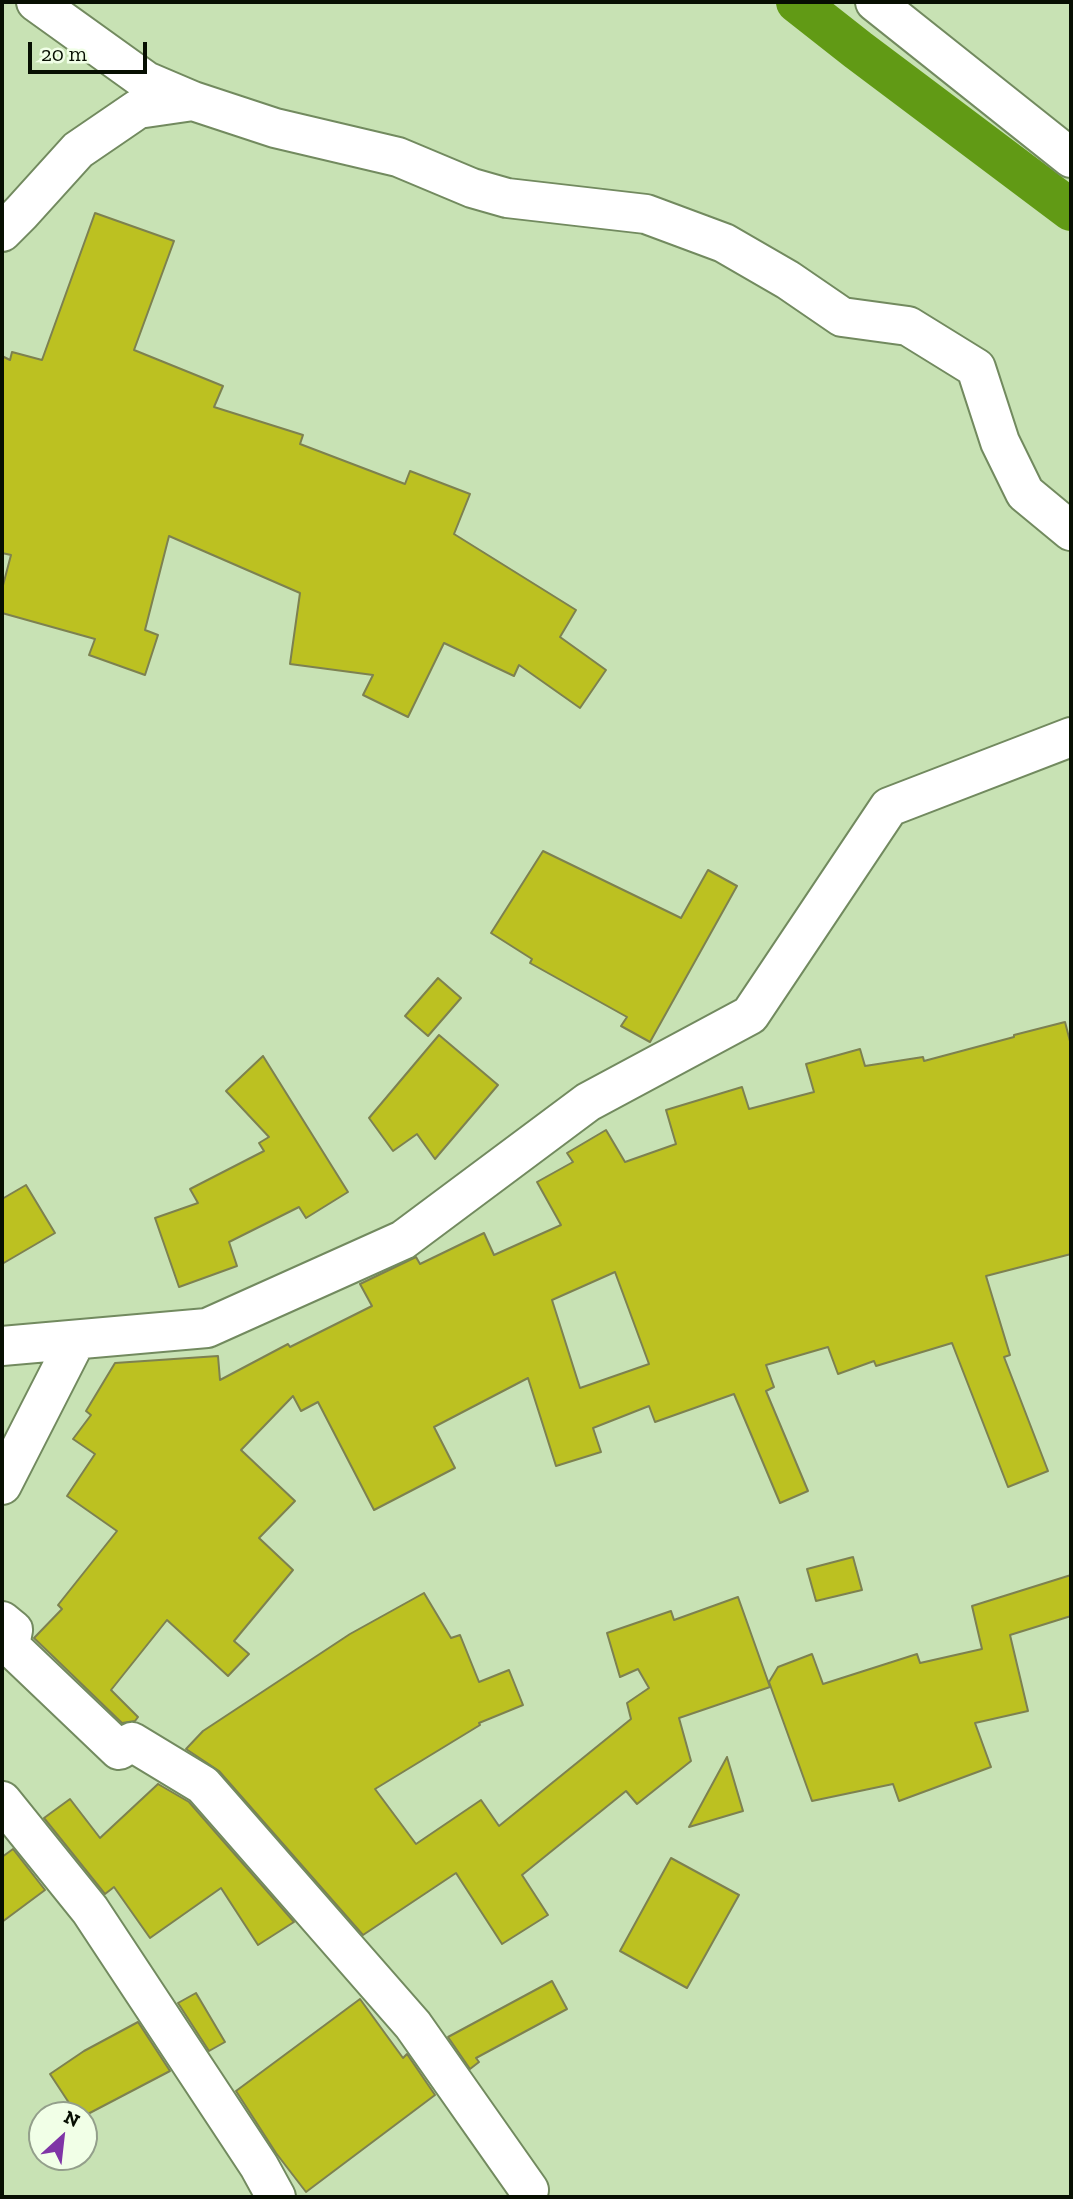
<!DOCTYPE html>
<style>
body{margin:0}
#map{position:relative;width:1073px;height:2199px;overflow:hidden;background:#c8e2b4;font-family:"Zilla Slab",serif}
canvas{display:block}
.frame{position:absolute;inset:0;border:4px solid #070f02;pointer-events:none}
.north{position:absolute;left:28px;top:2101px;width:70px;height:70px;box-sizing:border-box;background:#f1ffe7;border:2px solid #939f8b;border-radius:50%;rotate:27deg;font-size:19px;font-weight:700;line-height:28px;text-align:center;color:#070f02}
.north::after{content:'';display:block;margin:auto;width:24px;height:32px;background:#7f35a6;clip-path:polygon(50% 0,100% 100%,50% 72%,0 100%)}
.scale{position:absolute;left:28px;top:42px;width:119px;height:32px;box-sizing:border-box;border:4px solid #070f02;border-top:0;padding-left:9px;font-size:21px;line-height:24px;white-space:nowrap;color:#070f02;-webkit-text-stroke:5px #f1ffe7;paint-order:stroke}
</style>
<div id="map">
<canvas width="1073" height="2199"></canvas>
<div class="frame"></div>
<div class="north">N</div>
<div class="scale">20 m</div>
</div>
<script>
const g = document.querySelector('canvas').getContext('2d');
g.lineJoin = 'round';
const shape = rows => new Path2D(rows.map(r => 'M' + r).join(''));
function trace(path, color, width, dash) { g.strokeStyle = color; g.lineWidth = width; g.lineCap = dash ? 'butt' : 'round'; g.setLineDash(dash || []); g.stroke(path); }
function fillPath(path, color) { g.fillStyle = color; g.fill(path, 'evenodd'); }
const canal = shape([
 [797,2,858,50,1071,210]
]);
const building = shape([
 [95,213,174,241,134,350,223,386,214,407,303,435,300,444,405,484,410,471,470,494,454,534,576,610,560,637,606,670,580,708,519,665,514,676,444,643,408,717,363,695,373,675,290,664,300,593,169,536,145,630,158,635,145,675,89,655,95,639,2,613,2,589,11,555,2,553,2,356,10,360,12,352,42,360,95,213],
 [543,851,681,918,708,870,737,886,650,1042,621,1026,627,1017,530,963,532,959,491,933,543,851],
 [438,978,461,998,428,1036,405,1016,438,978],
 [1065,1022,1071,1045,1071,1254,986,1276,1010,1355,1004,1357,1048,1471,1008,1487,952,1343,876,1366,874,1361,838,1374,828,1347,766,1365,774,1387,766,1391,808,1491,780,1503,734,1394,655,1422,649,1406,593,1428,601,1452,556,1466,528,1378,434,1427,455,1468,374,1510,318,1402,301,1411,293,1396,241,1450,295,1501,259,1538,293,1570,234,1641,249,1654,228,1676,167,1620,111,1690,138,1717,135,1721,122,1723,34,1638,62,1609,58,1605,117,1531,67,1496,95,1454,73,1439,91,1415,86,1411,115,1363,218,1356,220,1380,288,1344,290,1347,372,1306,360,1284,416,1257,420,1264,484,1233,494,1255,561,1225,537,1182,573,1162,567,1153,606,1130,625,1162,676,1144,666,1110,742,1087,749,1109,814,1092,806,1064,860,1049,865,1066,923,1057,924,1061,1014,1037,1014,1035,1065,1022],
 [615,1272,649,1364,580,1388,552,1300,615,1272],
 [439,1035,498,1085,435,1159,417,1134,393,1151,369,1118,439,1035],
 [263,1056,348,1192,306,1218,299,1207,229,1242,237,1266,179,1287,155,1218,198,1203,190,1189,264,1151,259,1143,269,1137,226,1091,263,1056],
 [26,1185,55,1233,2,1264,2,1199,26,1185],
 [853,1557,862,1590,816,1601,807,1569,853,1557],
 [1071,1575,1071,1616,1010,1635,1028,1711,975,1723,991,1767,899,1801,893,1784,812,1801,769,1682,778,1667,812,1654,823,1684,917,1654,920,1663,982,1649,972,1606,1071,1575],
 [424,1593,451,1638,460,1635,479,1682,509,1670,523,1705,479,1723,480,1725,375,1789,416,1844,481,1800,499,1826,631,1719,627,1703,649,1688,638,1669,620,1677,607,1633,671,1611,674,1620,738,1597,770,1687,679,1718,691,1761,637,1804,626,1791,522,1875,548,1915,502,1944,456,1873,363,1935,219,1771,186,1749,203,1731,350,1634,424,1593],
 [727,1757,743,1811,689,1827,727,1757],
 [158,1784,189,1802,294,1922,258,1945,221,1888,150,1938,114,1887,105,1894,44,1818,70,1799,100,1838,158,1784],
 [13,1849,45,1890,2,1922,2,1857,13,1849],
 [671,1858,739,1895,687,1988,620,1951,671,1858],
 [552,1981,567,2009,476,2058,479,2062,470,2069,448,2037,552,1981],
 [196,1993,225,2042,209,2051,178,2003,196,1993],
 [360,1999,403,2058,407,2054,435,2095,306,2192,276,2153,236,2091,360,1999],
 [138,2022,170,2071,84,2116,77,2115,50,2074,84,2051,138,2022]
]);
const street = shape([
 [36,2,146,81,193,101,275,128,398,157,472,188,507,198,646,214,724,243,788,280,842,317,908,326,976,368,1000,442,1025,493,1071,531],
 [875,2,1071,158],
 [2,232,21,213,78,150,138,109,193,101],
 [2,1346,207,1328,403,1240,588,1102,750,1015,889,807,1071,737],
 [2,1485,76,1340],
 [2,1621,13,1630,10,1646,119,1750,132,1742,203,1785,413,2025,529,2190],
 [2,1801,90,1910,259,2166,276,2197]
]);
trace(canal, '#619a15', 42);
fillPath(building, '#bcc121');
trace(building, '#7d8150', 2);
trace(street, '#728a5f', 42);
trace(street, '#fff', 38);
</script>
